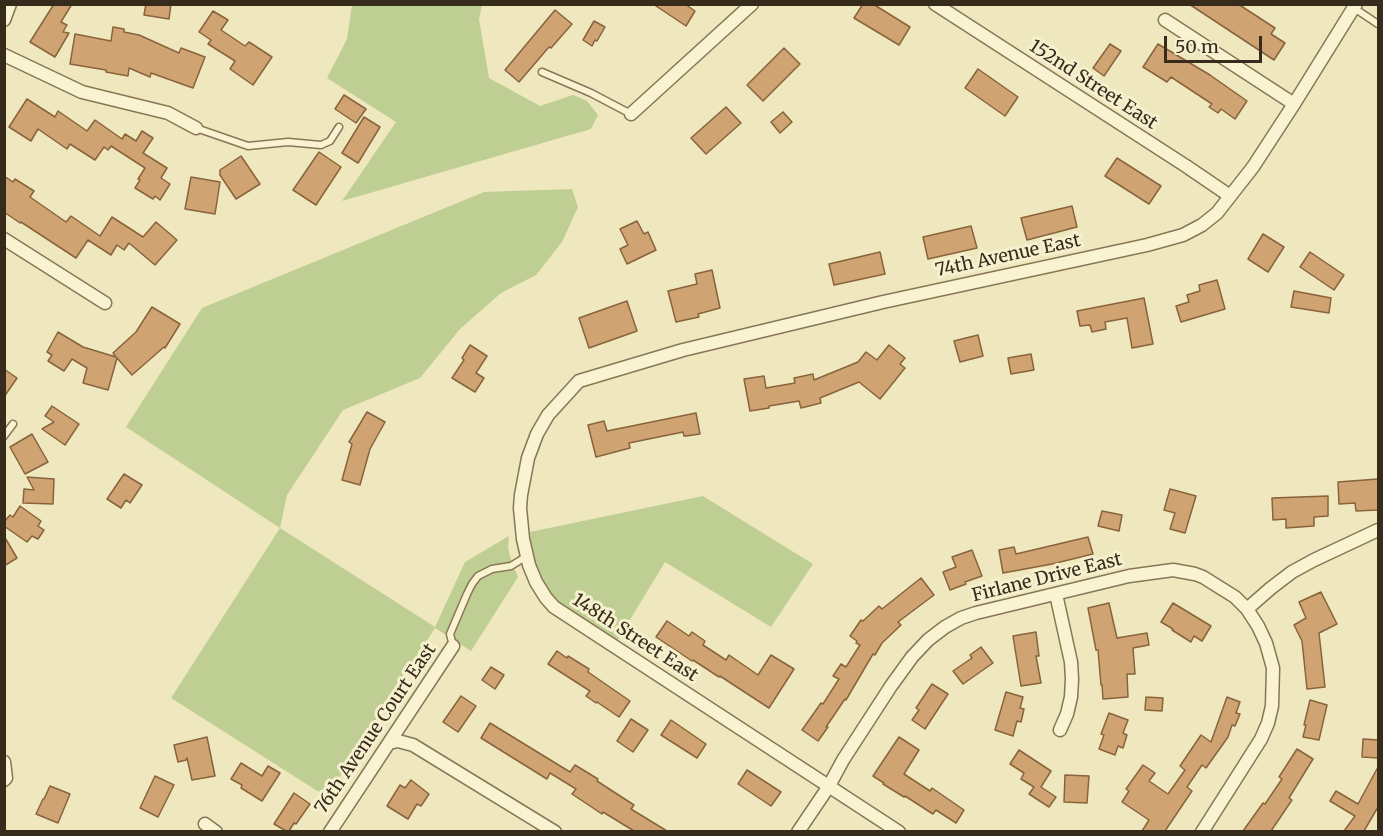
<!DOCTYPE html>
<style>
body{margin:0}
#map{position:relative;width:1383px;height:836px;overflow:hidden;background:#efe7be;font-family:Merriweather,serif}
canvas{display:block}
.frame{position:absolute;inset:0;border:6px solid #372c1b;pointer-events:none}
.scale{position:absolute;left:1164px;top:36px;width:98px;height:27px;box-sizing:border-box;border:3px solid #372c1b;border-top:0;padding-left:8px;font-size:18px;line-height:21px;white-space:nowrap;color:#372c1b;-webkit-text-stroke:4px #f7f0ce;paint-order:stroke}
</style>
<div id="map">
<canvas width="1383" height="836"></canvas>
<div class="frame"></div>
<div class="scale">50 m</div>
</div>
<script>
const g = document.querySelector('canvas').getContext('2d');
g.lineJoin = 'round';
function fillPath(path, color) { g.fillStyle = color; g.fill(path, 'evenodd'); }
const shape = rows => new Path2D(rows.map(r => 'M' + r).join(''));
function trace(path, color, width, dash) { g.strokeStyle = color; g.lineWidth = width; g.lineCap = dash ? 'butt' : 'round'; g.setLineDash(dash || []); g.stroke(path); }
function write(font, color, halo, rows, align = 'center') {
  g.font = font + ' Merriweather,serif'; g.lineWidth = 6; g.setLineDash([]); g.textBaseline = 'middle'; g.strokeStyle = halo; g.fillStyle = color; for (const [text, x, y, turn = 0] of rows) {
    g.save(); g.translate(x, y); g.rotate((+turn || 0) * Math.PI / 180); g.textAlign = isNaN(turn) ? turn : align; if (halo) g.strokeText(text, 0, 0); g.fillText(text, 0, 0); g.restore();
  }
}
const green = shape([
 [352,5,482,5,479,19,489,78,540,106,573,95,587,101,598,115,591,129,342,201,396,122,327,78,347,39],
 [572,189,578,207,562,242,536,275,501,293,460,329,420,378,343,410,287,495,280,528,435,627,465,562,509,536,508,548,512,564,518,577,471,651,435,628,327,797,171,698,280,528,126,427,202,308,484,192],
 [703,496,813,564,771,627,665,562,617,641,560,603,548,590,538,573,532,556,530,532]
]);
const building = shape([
 [54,4,72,4,61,22,67,25,63,32,69,33,55,57,30,42,54,4],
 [146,4,171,4,169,19,144,15,146,4],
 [653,4,685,4,695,11,686,26,653,4],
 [863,4,873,4,910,27,899,45,854,18,863,4],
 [1189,4,1238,4,1275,28,1271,34,1285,43,1274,60,1189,4],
 [555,10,572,24,551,48,549,47,519,82,505,70,555,10],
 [213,11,228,20,221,30,245,46,249,42,272,57,253,85,230,69,235,61,208,44,211,40,199,32,213,11],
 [594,21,605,27,597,41,595,40,592,46,583,40,594,21],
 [113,27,124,29,124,32,139,35,179,53,181,48,205,57,193,88,151,73,150,77,129,68,128,76,106,72,106,70,70,64,75,34,111,41,113,27],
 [1110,44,1121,51,1104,76,1093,68,1110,44],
 [1158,44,1210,75,1247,101,1235,119,1221,109,1218,113,1209,107,1212,104,1171,77,1167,82,1143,67,1158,44],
 [784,48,800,64,763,101,747,85,784,48],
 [978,69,1018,97,1005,116,965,88,978,69],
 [344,95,366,109,356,123,335,109,344,95],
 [27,99,55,117,58,111,87,131,95,120,122,139,125,134,136,141,142,131,153,138,143,153,167,168,161,178,170,184,160,200,155,196,153,199,135,188,140,180,138,179,145,168,111,146,108,150,104,147,95,160,70,144,67,149,38,129,31,141,9,127,27,99],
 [726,107,741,123,706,154,691,138,726,107],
 [783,112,792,122,780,133,771,122,783,112],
 [364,117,380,127,358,163,342,153,364,117],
 [319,152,341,167,316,205,293,190,319,152],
 [241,156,260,184,236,199,220,175,220,170,241,156],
 [1117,158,1161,186,1149,204,1105,176,1117,158],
 [4,176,13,182,15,179,34,191,30,197,66,222,71,216,100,236,112,217,143,237,156,222,177,240,155,265,129,243,124,250,117,245,111,255,88,240,76,258,21,222,20,223,4,212,4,176],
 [191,177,220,182,215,214,185,209,191,177],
 [1072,206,1077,227,1027,240,1021,218,1072,206],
 [637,221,644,234,648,232,656,250,627,264,620,249,628,245,620,229,637,221],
 [971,226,977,248,928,259,923,237,971,226],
 [1263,234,1284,247,1268,272,1248,259,1263,234],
 [880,252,885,274,834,285,829,264,880,252],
 [1310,252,1344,275,1334,290,1300,267,1310,252],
 [712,270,720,308,698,314,699,317,676,322,668,291,697,284,695,274,712,270],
 [1217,280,1225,309,1181,322,1176,306,1189,302,1187,295,1200,291,1199,285,1217,280],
 [1294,291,1331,298,1329,313,1291,307,1294,291],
 [1144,298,1153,344,1132,348,1127,318,1105,322,1106,329,1092,332,1090,325,1080,326,1077,311,1144,298],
 [627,301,637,331,589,348,579,318,627,301],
 [152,307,180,324,165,348,164,347,132,375,117,358,108,390,83,383,87,368,72,359,64,371,48,361,52,355,47,352,58,332,83,347,116,357,113,353,136,332,152,307],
 [978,335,983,356,960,362,954,341,978,335],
 [470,345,487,356,476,373,484,378,475,392,452,378,464,360,462,358,470,345],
 [889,345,905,358,900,364,905,368,880,399,859,382,820,398,821,403,801,408,799,401,769,406,769,408,750,411,744,379,764,376,766,388,795,383,794,378,813,374,814,380,858,362,866,352,877,360,889,345],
 [1031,354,1034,370,1011,374,1008,358,1031,354],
 [4,369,17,378,4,397,4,369],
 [52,406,79,424,65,445,42,429,54,422,45,416,52,406],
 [367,412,385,422,370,449,360,485,342,480,352,444,349,442,367,412],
 [696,413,700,434,686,436,684,436,683,432,629,443,630,448,596,457,588,425,604,421,607,431,696,413],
 [32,434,48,462,25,474,10,447,32,434],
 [124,474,142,485,130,503,126,500,121,508,107,499,124,474],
 [27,477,54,479,53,504,23,503,24,489,34,490,27,477],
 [1378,479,1378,510,1356,511,1355,503,1339,504,1338,482,1378,479],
 [1170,489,1196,496,1185,533,1170,529,1175,513,1164,510,1170,489],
 [1328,496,1328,516,1314,517,1314,526,1286,528,1286,519,1273,520,1272,498,1328,496],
 [20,506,41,521,38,526,44,530,38,539,32,536,27,542,4,526,4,522,10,515,13,517,20,506],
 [1102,511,1122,515,1119,531,1098,526,1102,511],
 [4,536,17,558,4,566,4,536],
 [1088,537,1093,554,1052,564,1003,573,999,550,1014,547,1016,554,1088,537],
 [972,550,982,576,965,582,966,584,950,590,943,572,956,567,952,557,972,550],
 [921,578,934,595,898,622,901,625,882,643,875,655,873,654,846,700,845,699,826,727,828,727,818,741,802,730,821,703,823,704,839,679,833,676,841,664,846,667,860,645,856,643,857,641,850,636,861,620,863,621,879,606,882,609,921,578],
 [1321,592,1337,624,1319,633,1325,687,1307,689,1302,641,1294,625,1306,618,1299,602,1321,592],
 [1109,603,1117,638,1147,633,1149,645,1133,648,1135,674,1127,674,1128,697,1103,699,1102,685,1101,685,1098,650,1096,650,1088,608,1109,603],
 [1173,603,1211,626,1202,641,1194,636,1191,642,1172,630,1173,629,1161,622,1173,603],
 [667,621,689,636,692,632,705,641,703,645,726,660,729,655,758,675,771,655,794,669,769,708,720,676,719,677,693,660,692,661,656,637,667,621],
 [1036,632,1039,656,1036,656,1041,683,1021,686,1013,636,1036,632],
 [981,647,993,663,963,684,953,671,972,658,970,655,981,647],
 [557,651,567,658,568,656,589,669,588,672,630,701,619,717,597,702,596,703,586,696,590,691,548,664,557,651],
 [491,667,504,675,495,689,482,680,491,667],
 [932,684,948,694,925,729,912,720,919,710,916,708,932,684],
 [1006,692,1023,697,1020,708,1024,709,1021,722,1017,721,1013,736,995,730,1006,692],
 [461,696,476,706,458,732,443,722,461,696],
 [1146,697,1163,698,1162,711,1145,710,1146,697],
 [1227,697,1240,702,1236,713,1240,714,1235,726,1232,725,1228,737,1206,768,1202,765,1187,787,1192,791,1165,831,1142,831,1149,820,1122,802,1129,791,1126,789,1143,765,1155,773,1149,781,1168,794,1185,770,1180,766,1201,735,1211,742,1227,697],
 [1310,700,1327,705,1319,740,1303,737,1306,725,1304,725,1310,700],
 [1109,713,1128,720,1123,733,1127,735,1123,748,1118,746,1115,755,1099,749,1104,735,1101,734,1109,713],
 [631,719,648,730,633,752,617,741,631,719],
 [671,720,706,744,697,758,661,735,671,720],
 [490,723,570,772,575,765,598,779,597,781,634,805,631,809,667,831,634,831,603,812,602,814,572,794,576,789,550,773,547,779,481,738,490,723],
 [207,737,215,776,192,780,187,758,186,760,178,762,174,745,207,737],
 [899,737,919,750,904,774,930,791,932,788,964,810,956,823,936,810,933,814,905,796,904,797,883,784,884,783,873,776,899,737],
 [1363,739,1378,740,1378,758,1362,757,1363,739],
 [1297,749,1313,759,1289,798,1292,800,1271,831,1243,831,1263,803,1265,804,1282,779,1279,777,1297,749],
 [1019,750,1051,771,1041,787,1056,797,1049,807,1029,794,1034,787,1021,779,1024,773,1010,764,1019,750],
 [241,763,262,776,268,766,280,773,262,801,241,788,242,785,231,779,241,763],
 [1378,767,1378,807,1364,831,1344,831,1355,816,1330,801,1336,791,1358,804,1378,767],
 [747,770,781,792,771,806,738,784,747,770],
 [1065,775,1089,776,1087,803,1064,802,1065,775],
 [155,776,174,785,158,817,140,808,155,776],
 [411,780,429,794,421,806,417,804,408,819,387,806,400,785,405,788,411,780],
 [50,786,70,794,58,823,36,814,43,799,44,799,50,786],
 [294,793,310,804,296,824,294,823,289,831,286,831,274,824,294,793]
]);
const lane = shape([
 [1354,8,1378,24],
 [542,72,591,93,631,114],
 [196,128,248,146,288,142,321,145,330,141,339,127],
 [4,436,13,424],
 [453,646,450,634,467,594,472,584,478,576,492,569,511,566,527,556]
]);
const street = shape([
 [935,4,1186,166,1230,196],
 [4,20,10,4],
 [1165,20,1294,104],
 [4,55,82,92,168,113,196,128],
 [631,114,752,4],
 [4,239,105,303],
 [1056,594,1071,662,1072,679,1071,697,1067,714,1060,730],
 [1247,609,1271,588,1292,572,1314,560,1378,530],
 [389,743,398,741,413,745,555,832],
 [4,762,6,778,4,780],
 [205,824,216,832],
 [330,832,453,646],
 [798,832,829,786,843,760,891,686,912,657,928,640,945,627,961,618,976,613,1129,576,1173,570,1195,574,1203,577,1235,597,1247,609,1258,626,1266,643,1273,668,1272,706,1268,723,1261,739,1202,832],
 [899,832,554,607,546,598,536,582,529,565,523,539,520,508,521,495,528,458,537,434,548,415,579,381,683,350,883,302,1147,245,1183,235,1202,225,1217,213,1253,167,1294,104,1356,4]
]);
const streetNames = [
 ["152nd Street East",1093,85,33],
 ["74th Avenue East",1008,256,-12],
 ["Firlane Drive East",1047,578,-14],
 ["148th Street East",635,638,33],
 ["76th Avenue Court East",376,729,-56]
];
fillPath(green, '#bfce92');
fillPath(building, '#cfa472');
trace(building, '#88633b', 1.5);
trace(lane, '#887756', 9);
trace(street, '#887756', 15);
trace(lane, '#faf3d1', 6);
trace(street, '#faf3d1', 12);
write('18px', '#372c1b', '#f7f0ce', streetNames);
</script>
